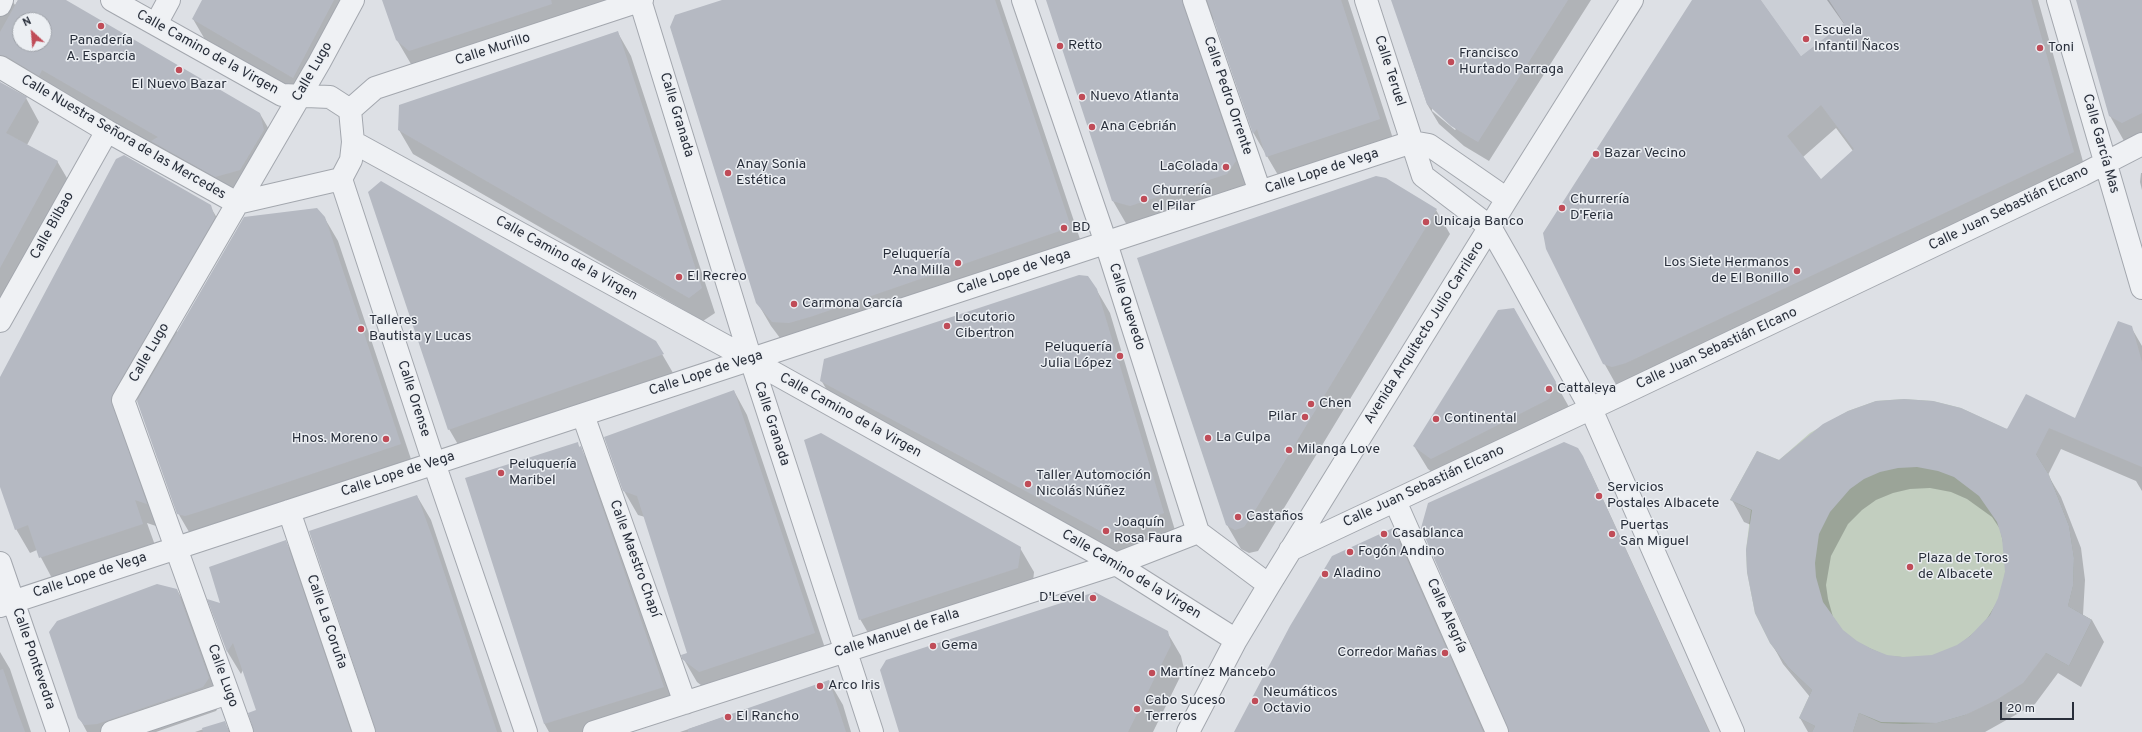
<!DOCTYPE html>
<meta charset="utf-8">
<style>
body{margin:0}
#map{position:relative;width:2142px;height:732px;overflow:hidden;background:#dde0e5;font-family:Overpass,sans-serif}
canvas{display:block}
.north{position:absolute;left:12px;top:12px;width:40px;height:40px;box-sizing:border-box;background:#eceff3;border:1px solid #9ea2a9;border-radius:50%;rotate:334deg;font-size:11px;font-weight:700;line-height:16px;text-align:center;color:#282e3a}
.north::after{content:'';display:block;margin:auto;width:14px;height:18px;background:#c04c58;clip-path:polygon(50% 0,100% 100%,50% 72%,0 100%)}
.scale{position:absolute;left:2000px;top:702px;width:74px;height:18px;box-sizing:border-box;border:2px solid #282e3a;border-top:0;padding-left:5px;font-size:12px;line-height:14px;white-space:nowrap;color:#282e3a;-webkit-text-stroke:3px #eceff3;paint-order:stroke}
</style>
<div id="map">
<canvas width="2142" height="732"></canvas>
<div class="north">N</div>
<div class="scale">20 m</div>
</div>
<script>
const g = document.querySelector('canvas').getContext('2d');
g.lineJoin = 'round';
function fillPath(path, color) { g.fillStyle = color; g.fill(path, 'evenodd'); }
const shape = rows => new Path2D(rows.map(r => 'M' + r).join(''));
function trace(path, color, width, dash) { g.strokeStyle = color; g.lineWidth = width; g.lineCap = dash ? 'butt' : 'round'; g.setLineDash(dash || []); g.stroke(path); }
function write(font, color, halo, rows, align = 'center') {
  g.font = font + ' Overpass,sans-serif'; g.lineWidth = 3; g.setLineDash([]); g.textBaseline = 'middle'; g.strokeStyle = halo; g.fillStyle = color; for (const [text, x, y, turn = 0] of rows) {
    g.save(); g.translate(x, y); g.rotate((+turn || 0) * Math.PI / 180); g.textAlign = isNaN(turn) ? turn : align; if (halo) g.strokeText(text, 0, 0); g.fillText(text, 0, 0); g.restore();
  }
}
const built = shape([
 [1761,0,1829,0,1844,23,1801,56]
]);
const green = shape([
 [1904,399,1933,401,1961,408,2006,429,2036,454,2049,475,2069,526,2074,558,2073,586,2068,606,2092,620,2069,666,2046,653,1965,715,1937,723,1903,724,1881,723,1859,713,1853,732,1812,732,1815,726,1799,718,1812,690,1789,668,1770,643,1755,613,1747,572,1746,550,1751,510,1730,500,1757,451,1779,460,1810,433,1848,411,1876,401]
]);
const shadow = shape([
 [0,0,12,0,15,5,18,0,64,0,260,114,274,138,229,200,0,61],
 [20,20,44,20,44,44,20,44],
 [204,0,360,0,307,101,207,43,193,19],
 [383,0,611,0,423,74,411,64,397,40],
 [725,0,1000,0,1084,251,786,346,771,326,757,302],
 [1047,0,1348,0,1397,151,1285,187,1254,134,1215,20,1209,19,1254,193,1131,232,1113,201],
 [1392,0,1591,0,1489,161,1464,146,1439,124,1427,104],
 [1432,108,1456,129,1455,130,1432,111],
 [1693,0,1760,0,1801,58,1844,24,1827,0,2038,0,2087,176,1618,388,1604,363],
 [1836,128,1853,151,1821,180,1803,157],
 [2077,0,2142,0,2142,153,2128,148,2110,116],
 [618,33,631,56,715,313,703,321,413,154,399,130],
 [0,83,26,98,39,122,27,145,57,161,71,185,0,317],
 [124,156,210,206,224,230,228,242,176,331,178,332,324,217,338,241,414,468,192,537,178,513,137,399,124,423,159,527,147,523,156,548,54,582,37,550,30,553,16,529,0,484,0,381],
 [2141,173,2142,173,2142,190,2140,182],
 [1436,210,1450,234,1258,551,1249,553,1241,549,1227,525],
 [1096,289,1110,313,1177,537,1120,558,835,404,821,380],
 [1514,309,1569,407,1445,482,1428,469,1414,446],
 [2131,327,2142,346,2142,491,2136,481,2061,449,2048,475,2061,497,2081,548,2085,580,2083,615,2092,620,2104,642,2081,687,2058,673,2035,704,1985,732,1808,732,1800,718,1810,697,1783,664,1771,642,1751,525,1744,522,1732,500,1780,461,2075,419],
 [1930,488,1951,492,1967,499,1992,517,2000,529,2006,556,2004,587,1999,599,1983,625,1958,646,1932,656,1917,658,1887,656,1856,642,1842,630,1833,617,1828,599,1826,585,1831,556,1848,524,1862,510,1876,500,1893,493,1910,489],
 [655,342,676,378,463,453,449,429],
 [734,391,747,415,828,657,714,695,697,682,683,658,689,654,645,517,638,515,624,491],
 [577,443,594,471,677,711,607,732,549,732,544,723],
 [1577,448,1591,473,1710,732,1510,732],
 [417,496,431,520,502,732,376,732],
 [1393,530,1407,553,1486,732,1235,732],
 [285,541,299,565,356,732,255,732,257,711,243,670,241,674,227,651,222,604],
 [1020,548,1034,572,1032,592,874,643,860,619],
 [177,590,191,614,222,702,216,711,156,732,87,732,79,717],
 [1167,632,1181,656,1184,669,1153,732,900,732],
 [0,652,10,669,31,732,0,732],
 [829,681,843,705,851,732,680,732],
 [224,722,230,732,195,732]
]);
const building = shape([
 [18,0,66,0,260,113,264,130,240,170,215,177,151,141,158,137,42,70,39,76,6,56,0,55,0,32],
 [20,20,44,20,44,44,20,44],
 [202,0,334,0,293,78,192,19],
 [382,0,551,0,552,4,409,51,396,40],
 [722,0,995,0,1071,227,813,316,789,323,772,322,756,303,670,27,675,15],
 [1046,0,1182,0,1236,161,1227,174,1130,206,1112,201],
 [1207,0,1341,0,1380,119,1266,157,1257,129,1253,134],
 [1391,0,1568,0,1478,142,1451,126,1427,104],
 [1692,0,1761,0,1801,56,1844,23,1829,0,2031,0,2074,152,1626,363,1612,367,1603,364,1546,249,1543,233],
 [1821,105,1854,149,1821,179,1787,136],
 [2076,0,2142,0,2142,113,2122,123,2109,116],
 [618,31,702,288,689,298,398,130,399,105],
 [0,82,27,97,6,133,58,161,0,268],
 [124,155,211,205,215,218,111,399,147,504,135,500,143,524,39,558,28,525,15,530,0,487,0,377,116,159],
 [1376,176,1386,178,1437,209,1251,517,1244,527,1235,530,1226,525,1137,258],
 [381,181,656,341,664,354,448,430,368,192],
 [317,208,325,217,401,444,198,512,185,516,177,514,137,401,244,217],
 [1079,275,1088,276,1097,289,1164,513,1106,534,820,381,824,359],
 [1514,308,1556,382,1549,399,1431,459,1413,446,1498,310],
 [2118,321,2132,326,2142,362,2142,467,2049,428,2036,454,2049,475,2069,526,2074,558,2073,586,2068,606,2092,620,2069,666,2046,653,2023,683,1996,700,1965,715,1937,723,1881,722,1859,713,1853,732,1812,732,1815,726,1799,718,1812,690,1789,668,1770,643,1755,613,1747,572,1746,550,1752,510,1730,500,1757,451,1779,460,1823,424,1848,411,1876,401,1904,399,1933,401,1961,408,2007,429,2026,394,2075,418],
 [1917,467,1938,471,1954,477,1979,496,1997,522,2002,538,2005,572,1998,598,1990,615,1970,636,1957,645,1932,655,1903,657,1887,655,1872,649,1857,641,1843,630,1823,602,1816,577,1815,563,1819,534,1830,512,1850,489,1864,479,1880,472,1898,468],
 [734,390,815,633,699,672,682,659,681,655,687,653,637,496,623,491,604,437],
 [821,433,1021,547,1018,568,859,620,804,440],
 [578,442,579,447,581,446,664,687,544,724,465,478],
 [1564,442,1578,448,1583,456,1709,732,1509,732,1421,528,1428,503],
 [417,495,433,539,497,732,376,732,309,531],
 [1393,528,1483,732,1234,732,1290,626,1332,556],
 [286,540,351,732,254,732,248,713,256,710,233,643,227,652,207,599,220,603,209,567],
 [157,584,177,589,209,678,203,687,97,724,84,725,78,718,49,632,57,621],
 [1095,592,1168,631,1171,645,1128,732,899,732,880,670,886,660],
 [3,669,19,716,25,732,0,732,0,670],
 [829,680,846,732,688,732,688,729],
 [225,721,229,732,203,732,202,728]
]);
const minor = shape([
 [112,0,282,95,330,97,350,110],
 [640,0,751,360,872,732],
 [1023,0,1106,243,1198,532,1269,585],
 [1194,0,1260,192],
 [1366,0,1423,176,1490,227,1514,269,1591,409,1733,732],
 [2058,0,2142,288],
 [0,5,2,0],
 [156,24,169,0],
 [0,67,107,131,237,203,341,179],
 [350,110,353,142,351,160,341,179,434,463,526,732],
 [350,110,375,88,642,0],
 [353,142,751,360,1116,564,1236,640],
 [0,321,107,131],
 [583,415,685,703],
 [1395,501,1497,732],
 [289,511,364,732],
 [1290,550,1624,393,2082,175,2142,144],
 [0,563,58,732],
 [0,606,1412,142,1429,145,1507,199],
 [112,732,228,693],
 [242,732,123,400,319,63,353,0],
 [594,732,1116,564,1198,532],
 [1188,732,1236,640,1269,585,1507,199,1632,0]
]);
const markers = [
 [101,26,4,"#c04c58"],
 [1806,39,4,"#c04c58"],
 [1060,46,4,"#c04c58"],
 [2040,48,4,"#c04c58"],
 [1451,62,4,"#c04c58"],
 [179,70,4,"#c04c58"],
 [1082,97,4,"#c04c58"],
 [1092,127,4,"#c04c58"],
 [1596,154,4,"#c04c58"],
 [1226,167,4,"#c04c58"],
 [728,173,4,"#c04c58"],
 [1144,199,4,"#c04c58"],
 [1562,208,4,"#c04c58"],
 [1426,222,4,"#c04c58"],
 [1064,228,4,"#c04c58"],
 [958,263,4,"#c04c58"],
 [1797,271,4,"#c04c58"],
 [679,277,4,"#c04c58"],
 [794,304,4,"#c04c58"],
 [947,326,4,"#c04c58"],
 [361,329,4,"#c04c58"],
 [1120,356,4,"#c04c58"],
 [1549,389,4,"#c04c58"],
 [1311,404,4,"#c04c58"],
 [1305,417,4,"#c04c58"],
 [1436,419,4,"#c04c58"],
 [1208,438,4,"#c04c58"],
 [386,439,4,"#c04c58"],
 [1289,450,4,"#c04c58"],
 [501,473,4,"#c04c58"],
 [1028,484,4,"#c04c58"],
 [1599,496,4,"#c04c58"],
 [1238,517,4,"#c04c58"],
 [1106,531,4,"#c04c58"],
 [1384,534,4,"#c04c58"],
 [1612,534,4,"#c04c58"],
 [1350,552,4,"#c04c58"],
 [1910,567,4,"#c04c58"],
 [1325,574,4,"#c04c58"],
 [1093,598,4,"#c04c58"],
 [933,646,4,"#c04c58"],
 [1445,653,4,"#c04c58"],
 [1152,673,4,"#c04c58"],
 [820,686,4,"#c04c58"],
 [1255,701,4,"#c04c58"],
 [1137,709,4,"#c04c58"],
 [728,717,4,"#c04c58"]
];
const poiNames = [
 ["Escuela",1814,31],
 ["Infantil Ñacos",1814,47],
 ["Panadería",101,41,"center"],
 ["A. Esparcia",101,57,"center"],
 ["Retto",1068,46],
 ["Toni",2048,48],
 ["Francisco",1459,54],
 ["Hurtado Parraga",1459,70],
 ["El Nuevo Bazar",179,85,"center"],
 ["Nuevo Atlanta",1090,97],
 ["Ana Cebrián",1100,127],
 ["Bazar Vecino",1604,154],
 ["Anay Sonia",736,165],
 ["Estética",736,181],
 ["LaColada",1218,167,"right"],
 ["Churrería",1152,191],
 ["el Pilar",1152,207],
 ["Churrería",1570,200],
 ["D'Feria",1570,216],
 ["Unicaja Banco",1434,222],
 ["BD",1072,228],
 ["Peluquería",950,255,"right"],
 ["Ana Milla",950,271,"right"],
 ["Los Siete Hermanos",1789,263,"right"],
 ["de El Bonillo",1789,279,"right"],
 ["El Recreo",687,277],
 ["Carmona García",802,304],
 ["Locutorio",955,318],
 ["Cibertron",955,334],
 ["Talleres",369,321],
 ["Bautista y Lucas",369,337],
 ["Peluquería",1112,348,"right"],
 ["Julia López",1112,364,"right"],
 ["Cattaleya",1557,389],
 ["Chen",1319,404],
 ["Pilar",1297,417,"right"],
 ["Continental",1444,419],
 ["La Culpa",1216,438],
 ["Hnos. Moreno",378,439,"right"],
 ["Milanga Love",1297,450],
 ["Peluquería",509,465],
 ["Maribel",509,481],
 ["Taller Automoción",1036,476],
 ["Nicolás Núñez",1036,492],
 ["Servicios",1607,488],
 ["Postales Albacete",1607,504],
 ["Castaños",1246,517],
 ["Joaquín",1114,523],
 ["Rosa Faura",1114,539],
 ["Puertas",1620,526],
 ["San Miguel",1620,542],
 ["Casablanca",1392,534],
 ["Fogón Andino",1358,552],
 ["Plaza de Toros",1918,559],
 ["de Albacete",1918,575],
 ["Aladino",1333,574],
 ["D'Level",1085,598,"right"],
 ["Gema",941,646],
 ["Corredor Mañas",1437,653,"right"],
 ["Martínez Mancebo",1160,673],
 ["Arco Iris",828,686],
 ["Neumáticos",1263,693],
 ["Octavio",1263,709],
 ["Cabo Suceso",1145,701],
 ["Terreros",1145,717],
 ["El Rancho",736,717]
];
const streetNames = [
 ["Calle Murillo",493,50,-18],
 ["Calle Camino de la Virgen",207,53,29],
 ["Calle Teruel",1389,71,72],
 ["Calle Lugo",313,72,-60],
 ["Calle Pedro Orrente",1227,96,71],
 ["Calle Granada",676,115,73],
 ["Calle Nuestra Señora de las Mercedes",123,138,30],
 ["Calle García Mas",2100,144,74],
 ["Calle Lope de Vega",1322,172,-18],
 ["Calle Juan Sebastián Elcano",2009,209,-26],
 ["Calle Bilbao",53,226,-61],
 ["Calle Camino de la Virgen",566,259,29],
 ["Calle Lope de Vega",1014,273,-18],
 ["Calle Quevedo",1126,307,72],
 ["Avenida Arquitecto Julio Carrilero",1425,333,-58],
 ["Calle Juan Sebastián Elcano",1717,349,-25],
 ["Calle Lugo",150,353,-60],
 ["Calle Lope de Vega",706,374,-18],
 ["Calle Orense",413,399,72],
 ["Calle Camino de la Virgen",850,416,29],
 ["Calle Granada",771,424,72],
 ["Calle Lope de Vega",398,475,-18],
 ["Calle Juan Sebastián Elcano",1424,487,-25],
 ["Calle Maestro Chapí",634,559,70],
 ["Calle Camino de la Virgen",1131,575,31],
 ["Calle Lope de Vega",90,576,-18],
 ["Calle Alegría",1446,616,66],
 ["Calle La Coruña",326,622,71],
 ["Calle Manuel de Falla",897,634,-18],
 ["Calle Pontevedra",33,659,71],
 ["Calle Lugo",222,676,70]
];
fillPath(built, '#cbcfd6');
fillPath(green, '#c2cebf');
fillPath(shadow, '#0003');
fillPath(building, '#b5b9c2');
trace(minor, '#a3a7ae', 24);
trace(minor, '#eff1f4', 22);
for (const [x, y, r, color] of markers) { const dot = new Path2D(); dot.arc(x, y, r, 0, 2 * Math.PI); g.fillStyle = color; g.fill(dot); trace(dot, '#eceff3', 1.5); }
write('14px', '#282e3a', '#eceff3', poiNames, 'left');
write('14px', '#282e3a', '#eceff3', streetNames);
</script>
